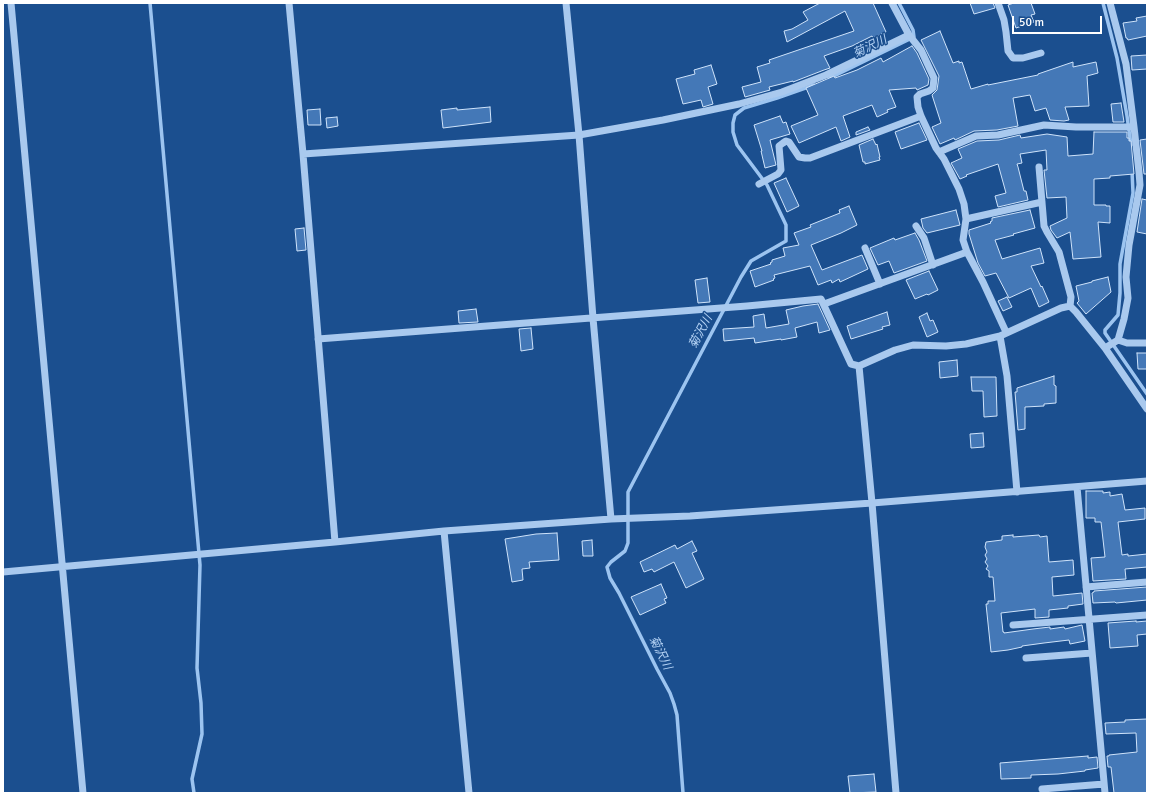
<!DOCTYPE html>
<meta charset="utf-8">
<style>
body{margin:0}
#map{position:relative;width:1150px;height:796px;overflow:hidden;background:#1b4f8f;font-family:Signika,sans-serif}
canvas{display:block}
.frame{position:absolute;inset:0;border:4px solid #fff;pointer-events:none}
.scale{position:absolute;left:1012px;top:16px;width:90px;height:18px;box-sizing:border-box;border:2px solid #fff;border-top:0;padding-left:5px;font-size:12px;line-height:14px;white-space:nowrap;color:#fff;-webkit-text-stroke:3px #1b4f8f;paint-order:stroke}
</style>
<div id="map">
<canvas width="1150" height="796"></canvas>
<div class="frame"></div>
<div class="scale">50 m</div>
</div>
<script>
const g = document.querySelector('canvas').getContext('2d');
g.lineJoin = 'round';
const shape = rows => new Path2D(rows.map(r => 'M' + r).join(''));
function trace(path, color, width, dash) { g.strokeStyle = color; g.lineWidth = width; g.lineCap = dash ? 'butt' : 'round'; g.setLineDash(dash || []); g.stroke(path); }
function fillPath(path, color) { g.fillStyle = color; g.fill(path, 'evenodd'); }
function write(font, color, halo, rows, align = 'center') {
  g.font = font + ' Signika,"Noto Sans JP",sans-serif'; g.lineWidth = 3; g.setLineDash([]); g.textBaseline = 'middle'; g.strokeStyle = halo; g.fillStyle = color; for (const [text, x, y, turn = 0] of rows) {
    g.save(); g.translate(x, y); g.rotate((+turn || 0) * Math.PI / 180); g.textAlign = isNaN(turn) ? turn : align; if (halo) g.strokeText(text, 0, 0); g.fillText(text, 0, 0); g.restore();
  }
}
const stream = shape([
 [150,3,200,565,197,668,201,703,202,734,192,779,194,793],
 [1103,3,1117,58,1127,116,1131,145],
 [830,78,914,37,913,30,899,3],
 [1132,171,1133,193,1120,264,1120,293,1118,315,1105,330,1105,333,1147,394],
 [683,793,677,715,674,704,670,693,657,669,619,593,610,578,607,567,611,562,625,551,628,543,628,492,741,277,751,261,786,241,786,225,767,185,737,145,733,132,733,123,735,115,744,108,777,98,814,85]
]);
const building = shape([
 [820,3,873,3,886,32,873,38,872,36,852,46,824,56,830,68,824,70,793,82,793,81,769,87,770,90,745,97,742,87,761,82,757,67,770,63,769,60,854,31,845,11,787,42,784,31,792,29,808,20,803,12,820,3],
 [970,3,993,3,995,8,974,14,970,3],
 [1014,3,1031,3,1035,14,1031,15,1034,22,1016,28,1008,5,1014,3],
 [1147,16,1147,36,1128,40,1127,38,1126,38,1123,23,1137,21,1136,18,1147,16],
 [940,31,953,63,959,61,959,63,962,62,971,89,988,84,988,85,1038,75,1038,74,1073,62,1073,67,1096,62,1098,73,1087,76,1089,106,1065,107,1069,120,1064,121,1050,120,1046,108,1035,111,1030,95,1013,98,1018,126,997,130,974,131,955,140,954,138,940,144,932,127,941,123,932,95,937,90,939,76,921,40,940,31],
 [912,46,917,53,929,79,928,85,917,90,916,88,889,90,896,107,887,110,888,112,877,117,872,105,843,116,850,137,841,141,836,127,799,143,791,126,818,115,806,88,834,76,835,78,857,70,881,58,883,62,912,46],
 [1147,55,1147,69,1132,70,1131,56,1147,55],
 [711,65,717,84,708,87,713,104,703,107,701,100,683,104,676,79,695,74,694,70,711,65],
 [1121,103,1124,122,1113,122,1111,104,1121,103],
 [490,107,491,122,443,128,441,110,457,108,457,110,490,107],
 [320,109,321,125,308,125,307,110,320,109],
 [780,116,783,123,786,122,790,134,770,140,776,165,765,168,761,151,762,151,754,125,780,116],
 [337,117,338,126,327,128,326,118,337,117],
 [919,123,927,140,901,149,895,132,919,123],
 [868,127,870,130,856,135,856,132,868,127],
 [1094,132,1127,132,1127,138,1129,138,1129,141,1131,141,1134,174,1110,176,1110,178,1094,179,1094,205,1106,205,1106,206,1110,206,1110,223,1098,222,1101,257,1073,259,1070,232,1057,238,1051,230,1050,226,1067,218,1066,197,1047,198,1044,170,1047,170,1046,150,1020,154,1022,163,1017,164,1018,167,1024,191,1026,191,1028,200,998,207,995,196,1006,193,998,164,966,175,967,176,960,179,951,163,962,158,958,149,977,141,999,140,1020,135,1021,138,1047,134,1067,137,1068,156,1093,154,1094,132],
 [873,139,876,145,877,144,880,157,879,157,880,160,865,164,865,162,863,162,859,145,873,139],
 [1147,139,1147,174,1144,174,1140,140,1147,139],
 [786,178,799,206,787,212,774,183,786,178],
 [1142,199,1147,200,1147,234,1137,232,1142,199],
 [849,206,857,225,841,233,811,245,822,270,862,255,868,269,840,282,839,279,832,283,831,280,818,285,810,266,774,275,775,278,773,279,774,280,755,287,750,271,771,264,770,263,772,262,772,260,785,256,783,248,799,245,794,233,811,227,810,225,840,213,839,210,849,206],
 [956,210,960,225,927,233,923,228,921,219,956,210],
 [1030,210,1035,228,1013,234,1014,235,995,240,1002,259,1040,248,1044,263,1031,266,1041,287,1042,286,1049,302,1039,307,1031,288,1009,298,996,273,985,276,978,263,969,234,969,230,991,223,990,222,992,221,992,218,1030,210],
 [304,228,306,250,297,251,295,229,304,228],
 [915,233,919,240,927,261,894,273,889,261,878,265,870,248,894,238,895,240,915,233],
 [929,271,938,290,928,295,927,294,915,299,906,280,929,271],
 [1108,277,1111,292,1086,314,1077,303,1079,301,1076,286,1092,282,1092,281,1108,277],
 [707,278,710,302,698,303,695,280,707,278],
 [1007,297,1012,307,1003,311,998,301,1007,297],
 [818,304,830,330,819,333,817,322,795,328,797,337,781,340,781,339,755,343,754,338,724,341,723,329,754,327,753,316,764,314,766,328,789,324,786,310,803,306,818,304],
 [476,309,478,322,459,323,458,311,476,309],
 [887,312,890,325,882,327,883,329,851,339,847,326,887,312],
 [927,313,930,321,933,320,938,332,927,337,919,317,927,313],
 [531,328,533,349,521,351,519,329,531,328],
 [1137,353,1147,353,1147,369,1138,369,1137,353],
 [957,360,958,376,940,378,939,362,957,360],
 [1054,376,1054,385,1056,386,1056,403,1044,404,1044,406,1025,407,1025,429,1018,430,1015,392,1017,392,1017,388,1054,376],
 [971,377,996,377,997,416,984,417,983,391,972,391,971,377],
 [983,433,984,447,971,448,970,434,983,433],
 [1086,491,1103,491,1103,493,1110,492,1110,496,1122,494,1125,510,1145,508,1145,519,1118,522,1122,555,1128,554,1128,556,1147,554,1147,567,1125,569,1126,579,1093,581,1091,558,1105,557,1101,522,1095,522,1095,518,1086,518,1086,491],
 [557,533,559,560,529,562,530,568,522,569,523,580,512,582,505,539,536,534,557,533],
 [1013,535,1013,537,1039,535,1040,537,1047,536,1049,562,1073,560,1074,575,1052,577,1053,596,1082,593,1083,604,1068,606,1068,608,1049,610,1049,617,1035,618,1035,609,1001,613,1003,632,1004,632,1004,633,1033,629,1050,627,1050,629,1064,627,1065,629,1082,625,1085,641,1070,644,1069,640,1044,643,1022,646,1022,647,1008,650,991,652,986,604,988,604,988,601,995,601,993,577,989,577,989,571,986,569,988,566,985,562,987,559,985,555,987,552,985,547,986,542,1002,540,1002,536,1013,535],
 [592,540,593,556,583,556,582,541,592,540],
 [692,541,697,551,692,553,704,579,686,588,674,562,654,572,652,569,644,572,640,562,675,545,677,549,692,541],
 [661,584,667,598,664,599,666,603,640,615,631,597,661,584],
 [1147,587,1147,600,1116,603,1115,602,1093,603,1092,593,1094,592,1094,591,1147,587],
 [1136,621,1136,622,1147,621,1147,634,1137,635,1138,646,1110,648,1108,623,1136,621],
 [1147,719,1147,793,1114,793,1111,767,1108,767,1107,756,1109,756,1109,755,1137,752,1136,733,1106,734,1105,723,1125,722,1125,720,1147,719],
 [1088,756,1088,758,1097,757,1098,768,1085,770,1085,771,1058,774,1031,775,1031,778,1001,779,1000,763,1088,756],
 [874,774,876,792,850,793,848,776,874,774]
]);
const minor = shape([
 [11,3,83,793],
 [289,3,303,154,335,542],
 [566,3,579,135,593,318,611,519],
 [892,3,909,35,921,50,934,78,933,88,929,91,920,94,917,97,918,107,921,116,936,148,944,159,959,189,964,204,966,219,963,240,967,252,983,282,1006,332],
 [998,3,1004,20,1006,32,1008,51,1013,58,1023,58,1041,53],
 [939,152,976,136,998,135,1044,125,1076,127,1134,127],
 [303,154,579,135,663,120,739,104,782,92,826,75,909,35],
 [1039,167,1044,226,1047,232,1059,252,1071,297,1070,306],
 [759,184,778,174,781,170,779,146,783,143,786,141,789,142,799,157,805,158,810,158,921,116],
 [966,219,1042,202],
 [916,226,924,238,933,265],
 [865,248,880,284],
 [824,304,967,252],
 [1000,336,1007,376,1017,492],
 [318,339,747,306,821,299,851,364,859,366,895,350,913,345,946,346,966,344,1000,336,1061,308,1070,306,1076,312,1105,348,1118,340,1124,319,1128,298,1126,277,1129,245,1140,185,1139,172,1134,127,1126,64,1110,3],
 [1118,340,1127,343,1147,343],
 [1105,348,1147,409],
 [859,366,872,503,896,793],
 [1077,487,1105,793],
 [444,531,469,793],
 [3,572,335,542,444,531,611,519,690,516,872,503,1147,481],
 [1086,587,1147,582],
 [1013,625,1147,615],
 [1026,658,1092,653],
 [1042,789,1104,784]
]);
const waterNames = [
 ["菊沢川",870,47,-26],
 ["菊沢川",701,332,-62],
 ["菊沢川",660,653,64]
];
trace(stream, '#9cc4f0', 3.5);
fillPath(building, '#4478b7');
trace(building, '#cfe3fa', 1);
trace(minor, '#a9c9ee', 7);
write('italic 12px', '#b5d3f5', '#1b4f8f', waterNames);
</script>
